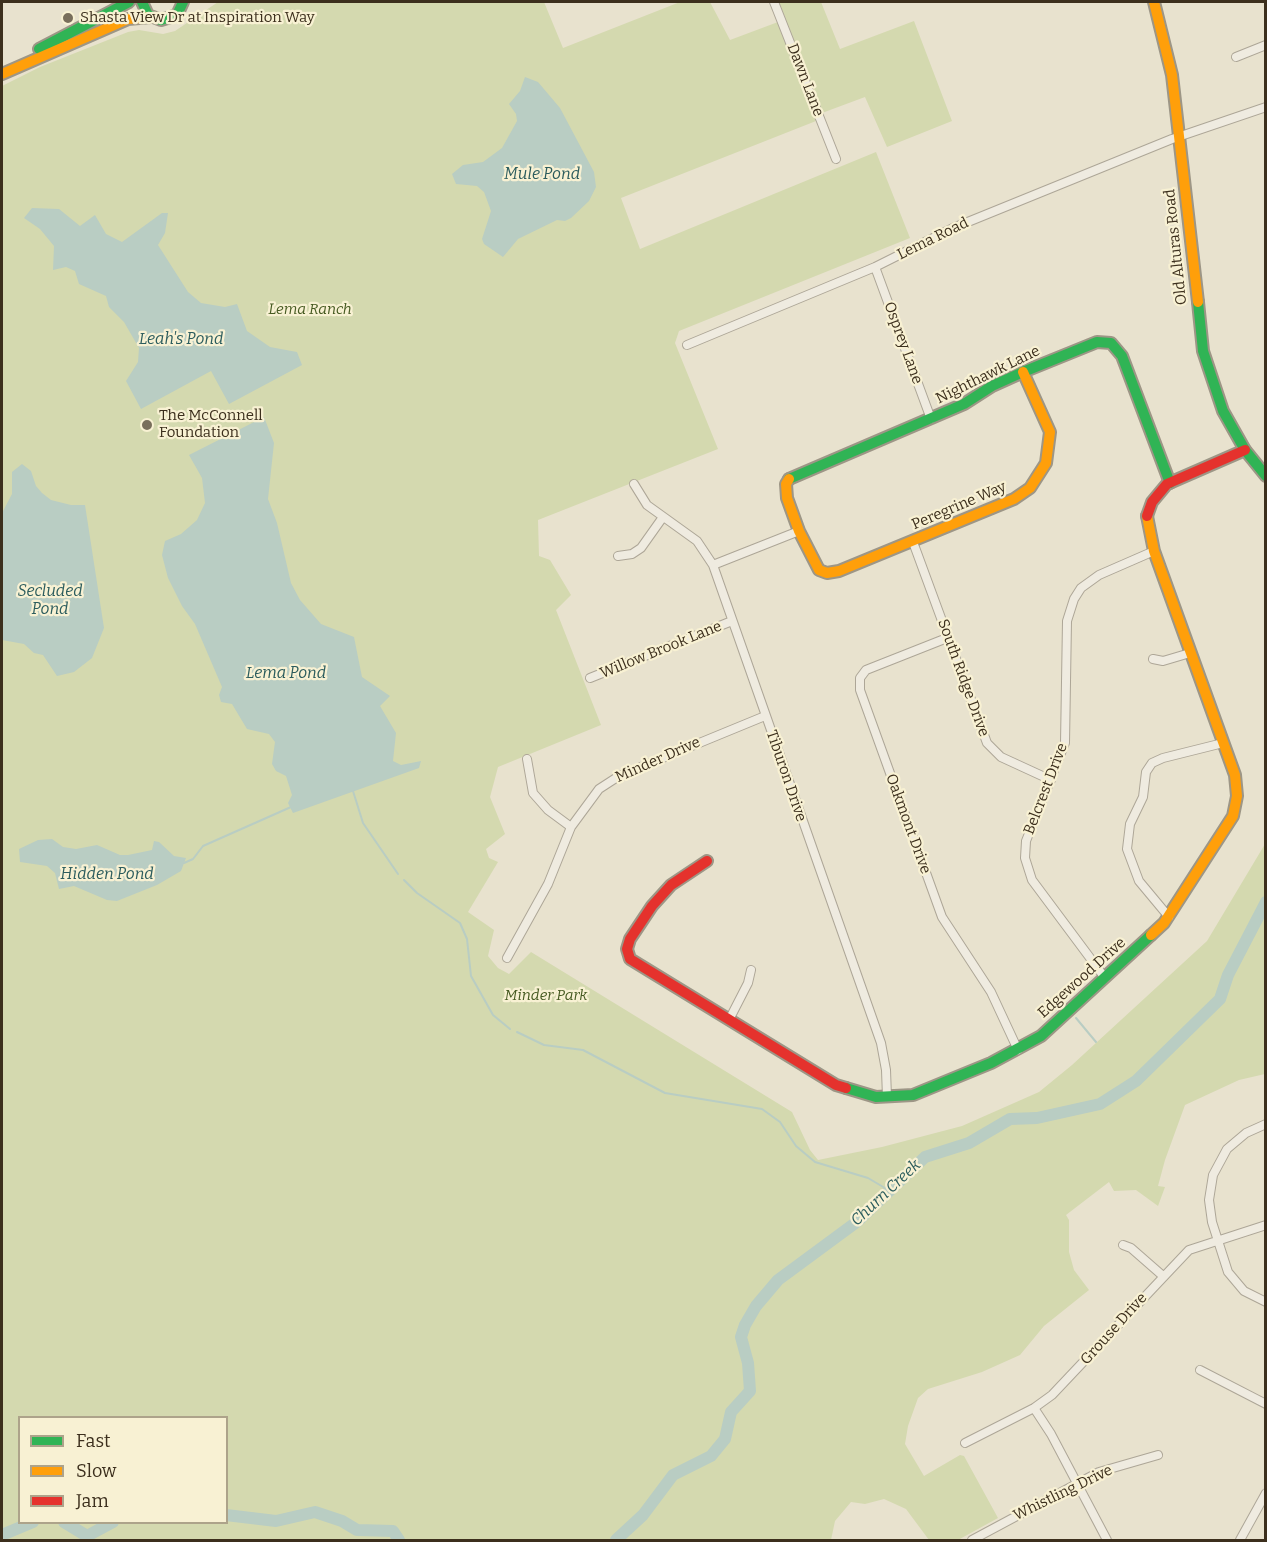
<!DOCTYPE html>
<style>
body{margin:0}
#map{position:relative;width:1267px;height:1542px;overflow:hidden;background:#e8e2ce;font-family:Bitter,serif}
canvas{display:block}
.frame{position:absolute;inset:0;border:3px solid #3c2f1d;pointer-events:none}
.legend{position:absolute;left:18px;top:1416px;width:210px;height:108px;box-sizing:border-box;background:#f8f1d3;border:2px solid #ada38a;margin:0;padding:8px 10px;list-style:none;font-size:18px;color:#3c2f1d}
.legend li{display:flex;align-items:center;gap:12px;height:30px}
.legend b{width:30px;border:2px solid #ada38a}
</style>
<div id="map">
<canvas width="1267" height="1542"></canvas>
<div class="frame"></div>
<ul class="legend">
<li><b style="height:8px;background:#30b455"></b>Fast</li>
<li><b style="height:8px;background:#ff9f0a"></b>Slow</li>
<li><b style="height:8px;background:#e5322d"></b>Jam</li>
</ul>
</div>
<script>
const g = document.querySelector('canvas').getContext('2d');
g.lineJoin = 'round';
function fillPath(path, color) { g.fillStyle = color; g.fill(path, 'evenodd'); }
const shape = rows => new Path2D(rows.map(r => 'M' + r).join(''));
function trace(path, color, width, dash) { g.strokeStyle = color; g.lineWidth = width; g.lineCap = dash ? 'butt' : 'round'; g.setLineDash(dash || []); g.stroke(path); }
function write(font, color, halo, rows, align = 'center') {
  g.font = font + ' Bitter,serif'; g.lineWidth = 4.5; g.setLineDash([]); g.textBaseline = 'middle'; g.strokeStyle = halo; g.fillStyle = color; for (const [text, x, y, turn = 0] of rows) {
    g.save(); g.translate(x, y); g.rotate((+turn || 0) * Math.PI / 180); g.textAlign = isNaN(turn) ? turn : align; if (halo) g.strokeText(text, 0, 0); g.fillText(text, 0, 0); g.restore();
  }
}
const green = shape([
 [218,2,544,2,563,48,680,2,710,2,730,40,778,22,816,121,621,198,640,249,876,152,910,238,679,331,675,343,718,449,538,520,539,556,550,560,571,595,556,610,601,725,498,767,490,797,505,834,486,849,489,858,498,862,468,912,494,930,488,956,498,968,509,974,531,952,792,1112,810,1150,818,1160,882,1147,962,1126,1039,1092,1072,1065,1207,941,1265,844,1265,1074,1239,1080,1185,1105,1165,1160,1158,1186,1165,1187,1158,1206,1136,1190,1114,1191,1109,1182,1066,1215,1069,1220,1069,1252,1074,1270,1089,1290,1044,1326,1020,1355,982,1372,928,1389,918,1398,908,1426,905,1444,924,1476,960,1455,964,1456,998,1518,958,1540,929,1540,906,1509,884,1499,865,1504,851,1502,835,1521,831,1540,2,1540,2,86,40,67,128,32,139,30,163,34,175,31],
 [20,1418,226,1418,226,1522,20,1522],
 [779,2,821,2,840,49,914,21,952,121,887,147,865,97,822,113]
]);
const water = shape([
 [525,77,538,82,560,108,594,172,596,187,589,201,571,218,565,221,557,220,518,239,503,257,484,244,482,239,491,211,484,192,477,186,456,184,452,174,463,165,483,162,502,148,517,121,516,114,509,104,520,91],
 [32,208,59,209,80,226,95,215,106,234,122,242,162,213,168,213,165,233,158,245,188,292,201,303,225,307,237,304,247,331,270,347,297,352,302,365,229,404,211,371,141,409,126,381,138,362,139,348,124,322,109,307,106,296,79,284,75,271,66,267,53,270,54,246,40,229,24,218],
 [264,417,274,443,268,499,277,523,291,583,300,600,321,624,354,637,362,677,390,696,380,706,396,733,393,761,401,765,421,761,419,768,293,813,288,803,292,795,286,776,276,771,272,764,275,742,269,734,247,729,232,704,221,702,219,695,222,687,195,624,182,606,168,578,162,555,165,541,181,534,197,520,205,503,202,478,189,455],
 [22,464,31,471,36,486,42,493,51,500,71,505,85,505,104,628,92,658,74,672,57,676,43,655,34,653,24,644,2,640,2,513,12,494,12,472],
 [52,839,63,847,76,849,97,845,120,855,128,855,152,850,154,841,159,842,174,856,186,858,181,871,157,885,117,901,107,900,74,886,59,889,55,873,47,866,20,862,19,849,38,840]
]);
const stream = shape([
 [353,791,363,823,398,874],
 [184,863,193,859,203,846,291,807],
 [404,880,417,893,460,923,467,939,471,976,493,1015,510,1029],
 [1076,1018,1096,1042],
 [517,1032,544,1045,583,1050,665,1093,762,1109,780,1122,796,1146,815,1162,868,1178,890,1191]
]);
const river = shape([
 [226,1515,276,1521,315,1512,342,1521,357,1530,393,1531,399,1540],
 [64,1522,87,1536,113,1522],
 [2,1535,33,1522],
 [616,1540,643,1515,673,1475,711,1456,725,1439,731,1412,750,1391,748,1363,741,1337,745,1325,756,1306,778,1280,858,1221,925,1157,969,1143,1010,1119,1037,1118,1100,1104,1136,1081,1220,999,1228,975,1266,902]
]);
const street = shape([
 [774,2,836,159],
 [1236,57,1266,45],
 [875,267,931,419],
 [687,345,875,267,953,228,1172,139,1266,107],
 [634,484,647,505,697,541,713,565,881,1043,886,1070,887,1097],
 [913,542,987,743,1001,757,1051,780],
 [618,556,632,554,641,548,663,517],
 [713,565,799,531],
 [947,638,866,670,860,678,860,690,942,917,991,992,1018,1050],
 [1153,659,1163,661,1190,653],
 [590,678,732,621],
 [527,759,533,793,548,810,571,827],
 [1169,917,1139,881,1127,849,1130,824,1143,797,1146,772,1152,763,1163,758,1223,743],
 [507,958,548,884,571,827,599,789,619,776,765,716],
 [1105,978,1032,880,1025,858,1026,841,1065,743,1067,621,1074,599,1081,588,1099,575,1154,551],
 [729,1020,748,983,751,970],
 [1266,1124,1246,1133,1227,1149,1213,1175,1209,1200,1212,1222,1228,1272,1244,1291,1266,1302],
 [1123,1245,1131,1248,1163,1276],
 [1200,1370,1266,1404],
 [1034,1408,1051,1434,1107,1540],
 [965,1443,1034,1408,1052,1395,1189,1250,1266,1225],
 [972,1540,1099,1472,1158,1455],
 [1240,1540,1266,1493]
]);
const fast = shape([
 [142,2,148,15,161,20,177,15,183,2],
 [39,49,129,2],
 [1198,302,1203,351,1223,411,1245,450,1266,476],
 [789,479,964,404,992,386,1023,372,1097,342,1111,343,1122,356,1170,483],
 [846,1088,876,1097,913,1095,991,1063,1041,1036,1151,935]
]);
const slow = shape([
 [1154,2,1172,75,1198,302],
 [2,74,128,19,151,17],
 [789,479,786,484,787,498,799,531,819,570,827,573,839,571,1014,499,1030,488,1046,463,1050,432,1023,372],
 [1147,516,1154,551,1235,775,1237,796,1233,816,1164,923,1151,935]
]);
const jam = shape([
 [1147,516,1152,502,1167,484,1245,450],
 [707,861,671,885,652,906,630,939,627,949,630,959,836,1085,846,1088]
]);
const markers = [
 [68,18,6,"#786e5b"],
 [147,425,6,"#786e5b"]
];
const poiNames = [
 ["Shasta View Dr at Inspiration Way",80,18],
 ["The McConnell",159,416],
 ["Foundation",159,433]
];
const streetNames = [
 ["Dawn Lane",805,80,69],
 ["Lema Road",933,239,-26],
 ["Old Alturas Road",1176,247,-96],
 ["Osprey Lane",903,343,70],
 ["Nighthawk Lane",988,375,-26],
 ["Peregrine Way",959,506,-23],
 ["Willow Brook Lane",661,650,-22],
 ["South Ridge Drive",963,678,70],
 ["Minder Drive",658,760,-24],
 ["Tiburon Drive",786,776,71],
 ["Belcrest Drive",1046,789,-69],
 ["Oakmont Drive",908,824,70],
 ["Edgewood Drive",1082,978,-42],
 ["Grouse Drive",1114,1329,-48],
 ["Whistling Drive",1063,1493,-26]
];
const parkNames = [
 ["Lema Ranch",310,310],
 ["Minder Park",546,996]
];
const waterNames = [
 ["Mule Pond",542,175],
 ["Leah's Pond",181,340],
 ["Secluded",50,592],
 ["Pond",50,610],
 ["Lema Pond",286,674],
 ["Hidden Pond",107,875],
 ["Churn Creek",886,1193,-43]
];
fillPath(green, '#d4d9af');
fillPath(water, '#b9cdc3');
trace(stream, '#b9cdc3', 2);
trace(river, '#b9cdc3', 12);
trace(street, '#ada697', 10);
trace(fast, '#9d9686', 14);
trace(slow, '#9d9686', 14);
trace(jam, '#9d9686', 14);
trace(street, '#efebe0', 8);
trace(fast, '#30b455', 10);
trace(slow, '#ff9f0a', 10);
trace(jam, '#e5322d', 10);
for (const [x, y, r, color] of markers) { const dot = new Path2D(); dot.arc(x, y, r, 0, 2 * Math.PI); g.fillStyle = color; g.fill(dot); trace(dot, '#f8f1d3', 2); }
write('15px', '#3c2f1d', '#f8f1d3', poiNames, 'left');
write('15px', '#3c2f1d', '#f8f1d3', streetNames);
write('italic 15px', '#475b22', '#f8f1d3', parkNames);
write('italic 16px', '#2b5c5d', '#f8f1d3', waterNames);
</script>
